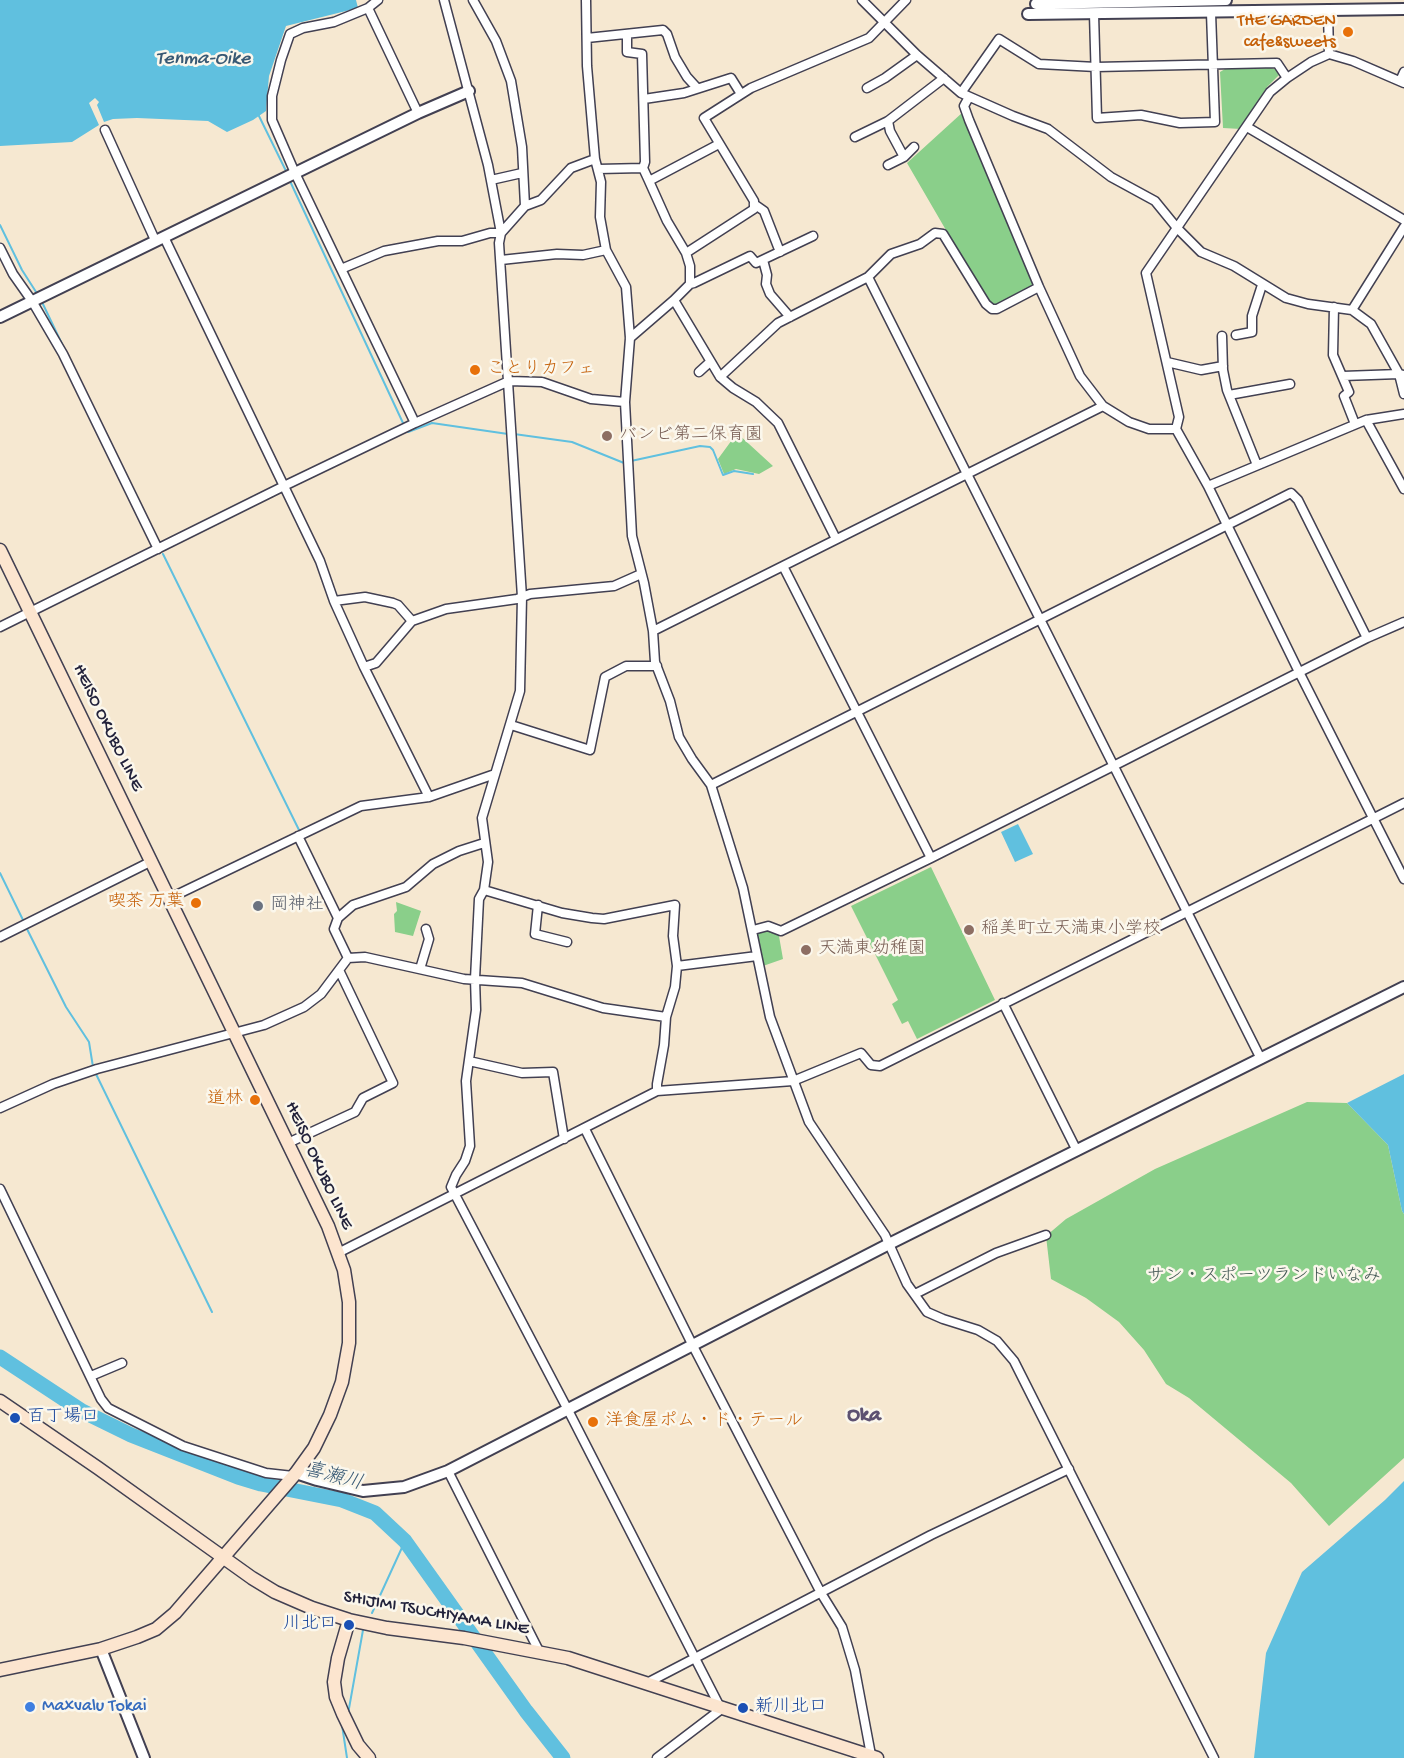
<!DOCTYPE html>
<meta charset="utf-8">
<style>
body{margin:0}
canvas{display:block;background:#f6e8d1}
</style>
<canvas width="1404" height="1758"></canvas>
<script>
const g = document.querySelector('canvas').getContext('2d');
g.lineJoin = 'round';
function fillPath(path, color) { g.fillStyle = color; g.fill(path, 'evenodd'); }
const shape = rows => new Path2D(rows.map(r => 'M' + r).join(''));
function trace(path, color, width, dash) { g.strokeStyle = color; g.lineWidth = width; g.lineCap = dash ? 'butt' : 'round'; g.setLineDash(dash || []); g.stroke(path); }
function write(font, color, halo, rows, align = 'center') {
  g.font = font + ' "Gochi Hand","Klee One",sans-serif'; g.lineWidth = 5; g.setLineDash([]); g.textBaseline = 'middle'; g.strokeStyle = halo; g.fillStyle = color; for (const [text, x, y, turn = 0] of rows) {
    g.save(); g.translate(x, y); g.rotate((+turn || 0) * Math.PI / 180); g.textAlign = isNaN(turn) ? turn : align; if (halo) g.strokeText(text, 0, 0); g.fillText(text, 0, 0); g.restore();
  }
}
const green = shape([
 [1271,68,1277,70,1279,75,1267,87,1241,129,1223,128,1220,72,1225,69],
 [963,112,1036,286,994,307,986,299,907,163],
 [737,433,773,466,759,474,736,469,724,474,718,459],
 [931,867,995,1000,917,1039,908,1021,902,1024,892,1004,898,1000,851,906],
 [396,902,421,911,413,936,395,932,394,914,397,911],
 [764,930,774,932,779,936,783,959,763,966,756,934],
 [1307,1102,1347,1103,1388,1145,1402,1211,1404,1214,1404,1458,1329,1526,1291,1483,1189,1398,1166,1384,1144,1350,1119,1322,1086,1298,1051,1279,1046,1236,1066,1219,1155,1169]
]);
const water = shape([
 [0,0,356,0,358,8,286,26,269,76,266,111,253,120,227,132,208,121,137,118,113,119,104,122,97,105,99,102,95,98,89,103,99,125,72,142,0,146],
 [1018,824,1033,854,1015,862,1001,832],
 [1404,1074,1404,1214,1402,1211,1388,1145,1347,1103],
 [1404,1481,1404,1758,1254,1758,1266,1653,1302,1572,1385,1500]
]);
const stream = shape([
 [258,114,287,173],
 [289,179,403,423],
 [0,225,22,270,38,295],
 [41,300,62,344],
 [408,432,432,423,508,434],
 [514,434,572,442,624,463],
 [631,461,700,446,710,447,713,450,723,475,734,471,753,474],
 [163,554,300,832],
 [0,873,24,922],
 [26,927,66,1007,89,1042,93,1067],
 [95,1072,212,1312],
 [372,1613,405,1541],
 [348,1714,363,1630],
 [342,1725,347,1758]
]);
const river = shape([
 [0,1357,82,1411,131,1435,238,1477,261,1484,342,1500,375,1513,405,1541,526,1711,563,1758]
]);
const minor = shape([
 [378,0,368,8,418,113],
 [444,0,488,165,501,233,499,243,522,597,520,691,482,818,488,862,484,890,479,899,475,979,476,1010,466,1081,470,1146,465,1161,456,1175,451,1187,568,1410,720,1707],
 [473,0,496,41,511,81,522,147,525,206],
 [586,0,587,66,595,159,601,182,600,217,606,250,626,287,630,338,625,402,632,536,644,583,653,631,655,662,670,701,679,737,692,759,711,785,743,888,770,1017,809,1122,885,1235,907,1284,927,1312,943,1319,978,1330,997,1341,1014,1361,1214,1758],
 [862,0,917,55,961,93,1013,116,1048,129,1111,177,1155,201,1177,228,1201,252,1234,266,1286,298,1308,304,1352,310,1371,324,1399,374,1404,375],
 [368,8,334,22,303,28,290,34,281,60,272,96,272,120,295,173,415,423],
 [1328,11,1329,54],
 [1094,14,1097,118,1141,115,1180,123,1215,122,1211,13],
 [627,34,627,52,642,54,645,162,643,168],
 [587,38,663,30,667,34,675,57,687,77,697,88],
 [1400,81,1404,72],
 [867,88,885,78,917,55],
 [961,93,999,39,1039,64,1096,67,1277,63,1287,78],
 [969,97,964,106,969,120,1039,287,1080,376,1103,406,1129,422,1149,429,1176,429,1208,486,1299,672,1404,879],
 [644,99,684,93,731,78,741,94],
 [888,121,890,131,904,157],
 [1247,127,1404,220],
 [105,130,155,240],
 [855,137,888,121,944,78],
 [888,165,904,157,914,147],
 [598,169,643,168,649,181,719,144],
 [491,180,522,173],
 [649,181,667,221,686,253],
 [754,204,764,211,780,252],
 [164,237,320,561,334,601,364,667,429,797],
 [0,248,13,274,32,301,63,354,158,549],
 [501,260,557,254,583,255,606,250],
 [763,260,767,275,766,284,770,294,790,317],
 [341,269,384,251,438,241,462,241,490,233,501,233,525,206,541,200,571,168,595,159],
 [868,277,1261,1059],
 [690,284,694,283,750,256,756,263,813,236],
 [1334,307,1333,355,1349,392,1344,396,1355,424],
 [1352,310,1404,227],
 [1236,335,1252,332,1252,316,1262,285],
 [1222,336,1223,370,1227,390,1257,465],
 [630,338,674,300],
 [1167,362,1201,370,1223,366],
 [699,372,710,362],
 [1343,376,1399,374,1404,394],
 [720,377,778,323,868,277,891,254,920,244,935,233,943,234,986,304,992,309,997,309,1039,287],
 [1229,395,1290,384],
 [1366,420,1404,489],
 [1176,429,1179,417,1146,273,1270,92,1287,78,1311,62,1329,54,1353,61,1404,83],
 [1208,486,1366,420,1404,414],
 [836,539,778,423,756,402,733,388,720,377,674,300,690,284,690,266,686,253,754,209,754,201,704,118,751,88,869,38,906,0],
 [783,566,931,858],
 [334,601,365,597,393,603,398,605,412,621],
 [0,627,284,486,415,423,509,381,542,382,591,399,625,402],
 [653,631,1103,406],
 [364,667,376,663,412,621,446,609,517,599,530,594,614,586,641,574],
 [511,725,590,750,605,677,626,666,657,666],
 [711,785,1291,493,1298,500,1367,638],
 [298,836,338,918,334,929,348,958],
 [484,890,562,913,592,918,604,919,675,905,673,936,677,966],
 [170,898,361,806,429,797,495,774],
 [538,905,535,934,567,942],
 [338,918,353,905,406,887,433,864,459,851,484,843],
 [753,930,768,926,781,931,931,858,1367,638,1404,622],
 [0,937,152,861],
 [420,969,429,939,426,929],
 [1003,1003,1077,1151],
 [469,1061,522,1073,553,1072,564,1139],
 [657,1091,657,1084,664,1045,666,1017,675,987,677,966,757,956],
 [0,1108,53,1084,97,1069,264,1025,304,1007,321,994,348,958,365,957,464,979,522,983,603,1008,666,1017],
 [585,1129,693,1346,821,1593,842,1627,855,1670,871,1755],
 [288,1143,355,1112,363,1098,393,1083,339,970],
 [0,1189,101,1399,108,1408,183,1446,266,1473,293,1476],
 [338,1253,657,1091,793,1081,861,1053,871,1065,880,1066,1404,803],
 [915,1294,996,1253,1046,1235],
 [91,1376,122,1363],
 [448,1471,539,1651],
 [647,1683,931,1535,1069,1469],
 [657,1758,724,1707]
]);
const tertiary = shape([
 [1036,4,1226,0],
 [1028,14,1404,9],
 [0,317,418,113,469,91],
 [296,1473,317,1480,363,1491,404,1487,448,1471,889,1244,1404,987],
 [101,1649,144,1758]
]);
const secondary = shape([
 [0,550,328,1226,344,1270,349,1302,349,1343,342,1382,330,1415,314,1448,296,1473,175,1613,156,1629,137,1637,101,1649,0,1670],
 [0,1401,98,1468,252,1578,275,1592,312,1608,349,1620,387,1628,464,1638,568,1658,877,1758],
 [349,1620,338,1658,334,1682,336,1697,343,1714,358,1745,369,1758]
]);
const markers = [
 [1348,32,6,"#e8710a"],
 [475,370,6,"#e8710a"],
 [607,436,6,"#8d6e63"],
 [196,903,6,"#e8710a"],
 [258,906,6,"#6b7280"],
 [969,930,6,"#8d6e63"],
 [806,950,6,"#8d6e63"],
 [255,1100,6,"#e8710a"],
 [15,1418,6,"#1a4fb4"],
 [593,1422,6,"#e8710a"],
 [349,1625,6,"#1a4fb4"],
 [30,1707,6,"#3f7fe0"],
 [743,1708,6,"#1a4fb4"]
];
const foodNames = [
 ["THE GARDEN",1336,22],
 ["cafe&sweets",1336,43],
 ["ことりカフェ",487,370,"left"],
 ["喫茶 万葉",184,903],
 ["道林",243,1100],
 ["洋食屋ポム・ド・テール",605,1422,"left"]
];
const educationNames = [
 ["バンビ第二保育園",619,436],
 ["稲美町立天満東小学校",981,930],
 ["天満東幼稚園",818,950]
];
const streetNames = [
 ["HEISO OKUBO LINE",107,728,64],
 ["HEISO OKUBO LINE",318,1166,65],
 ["SHIJIMI TSUCHIYAMA LINE",436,1614,10]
];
const worshipNames = [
 ["岡神社",270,906]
];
const parkNames = [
 ["サン・スポーツランドいなみ",1264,1277]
];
const transitNames = [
 ["百丁場口",27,1418],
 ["川北口",337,1625,"right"],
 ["新川北口",755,1708]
];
const shopNames = [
 ["Maxvalu Tokai",42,1707]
];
const waterNames = [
 ["Tenma-Oike",203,60],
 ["喜瀬川",333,1478,15]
];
const quarterNames = [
 ["Oka",864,1417]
];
fillPath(green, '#8acf8a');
fillPath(water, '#60c0df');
trace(stream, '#60c0df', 2);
trace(river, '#60c0df', 15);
trace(minor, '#424052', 11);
trace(tertiary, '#424052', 14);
trace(secondary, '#424052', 15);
trace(minor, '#fff', 8);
trace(tertiary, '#fff', 10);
trace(secondary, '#fce5cf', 12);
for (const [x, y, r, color] of markers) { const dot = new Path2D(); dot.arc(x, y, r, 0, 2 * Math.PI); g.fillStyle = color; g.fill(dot); trace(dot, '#fbf7ec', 2); }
write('18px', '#c56008', '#fbf7ec', foodNames, 'right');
write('18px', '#785e54', '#fbf7ec', educationNames, 'left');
write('18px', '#22223b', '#fbf7ec', streetNames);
write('18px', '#5b616d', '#fbf7ec', worshipNames, 'left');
write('18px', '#415653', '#fbf7ec', parkNames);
write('18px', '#164399', '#fbf7ec', transitNames, 'left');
write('18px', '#366cbe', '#fbf7ec', shopNames, 'left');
write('italic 20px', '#385974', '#fbf7ec', waterNames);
write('bold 21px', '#5d5171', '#fbf7ec', quarterNames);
</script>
